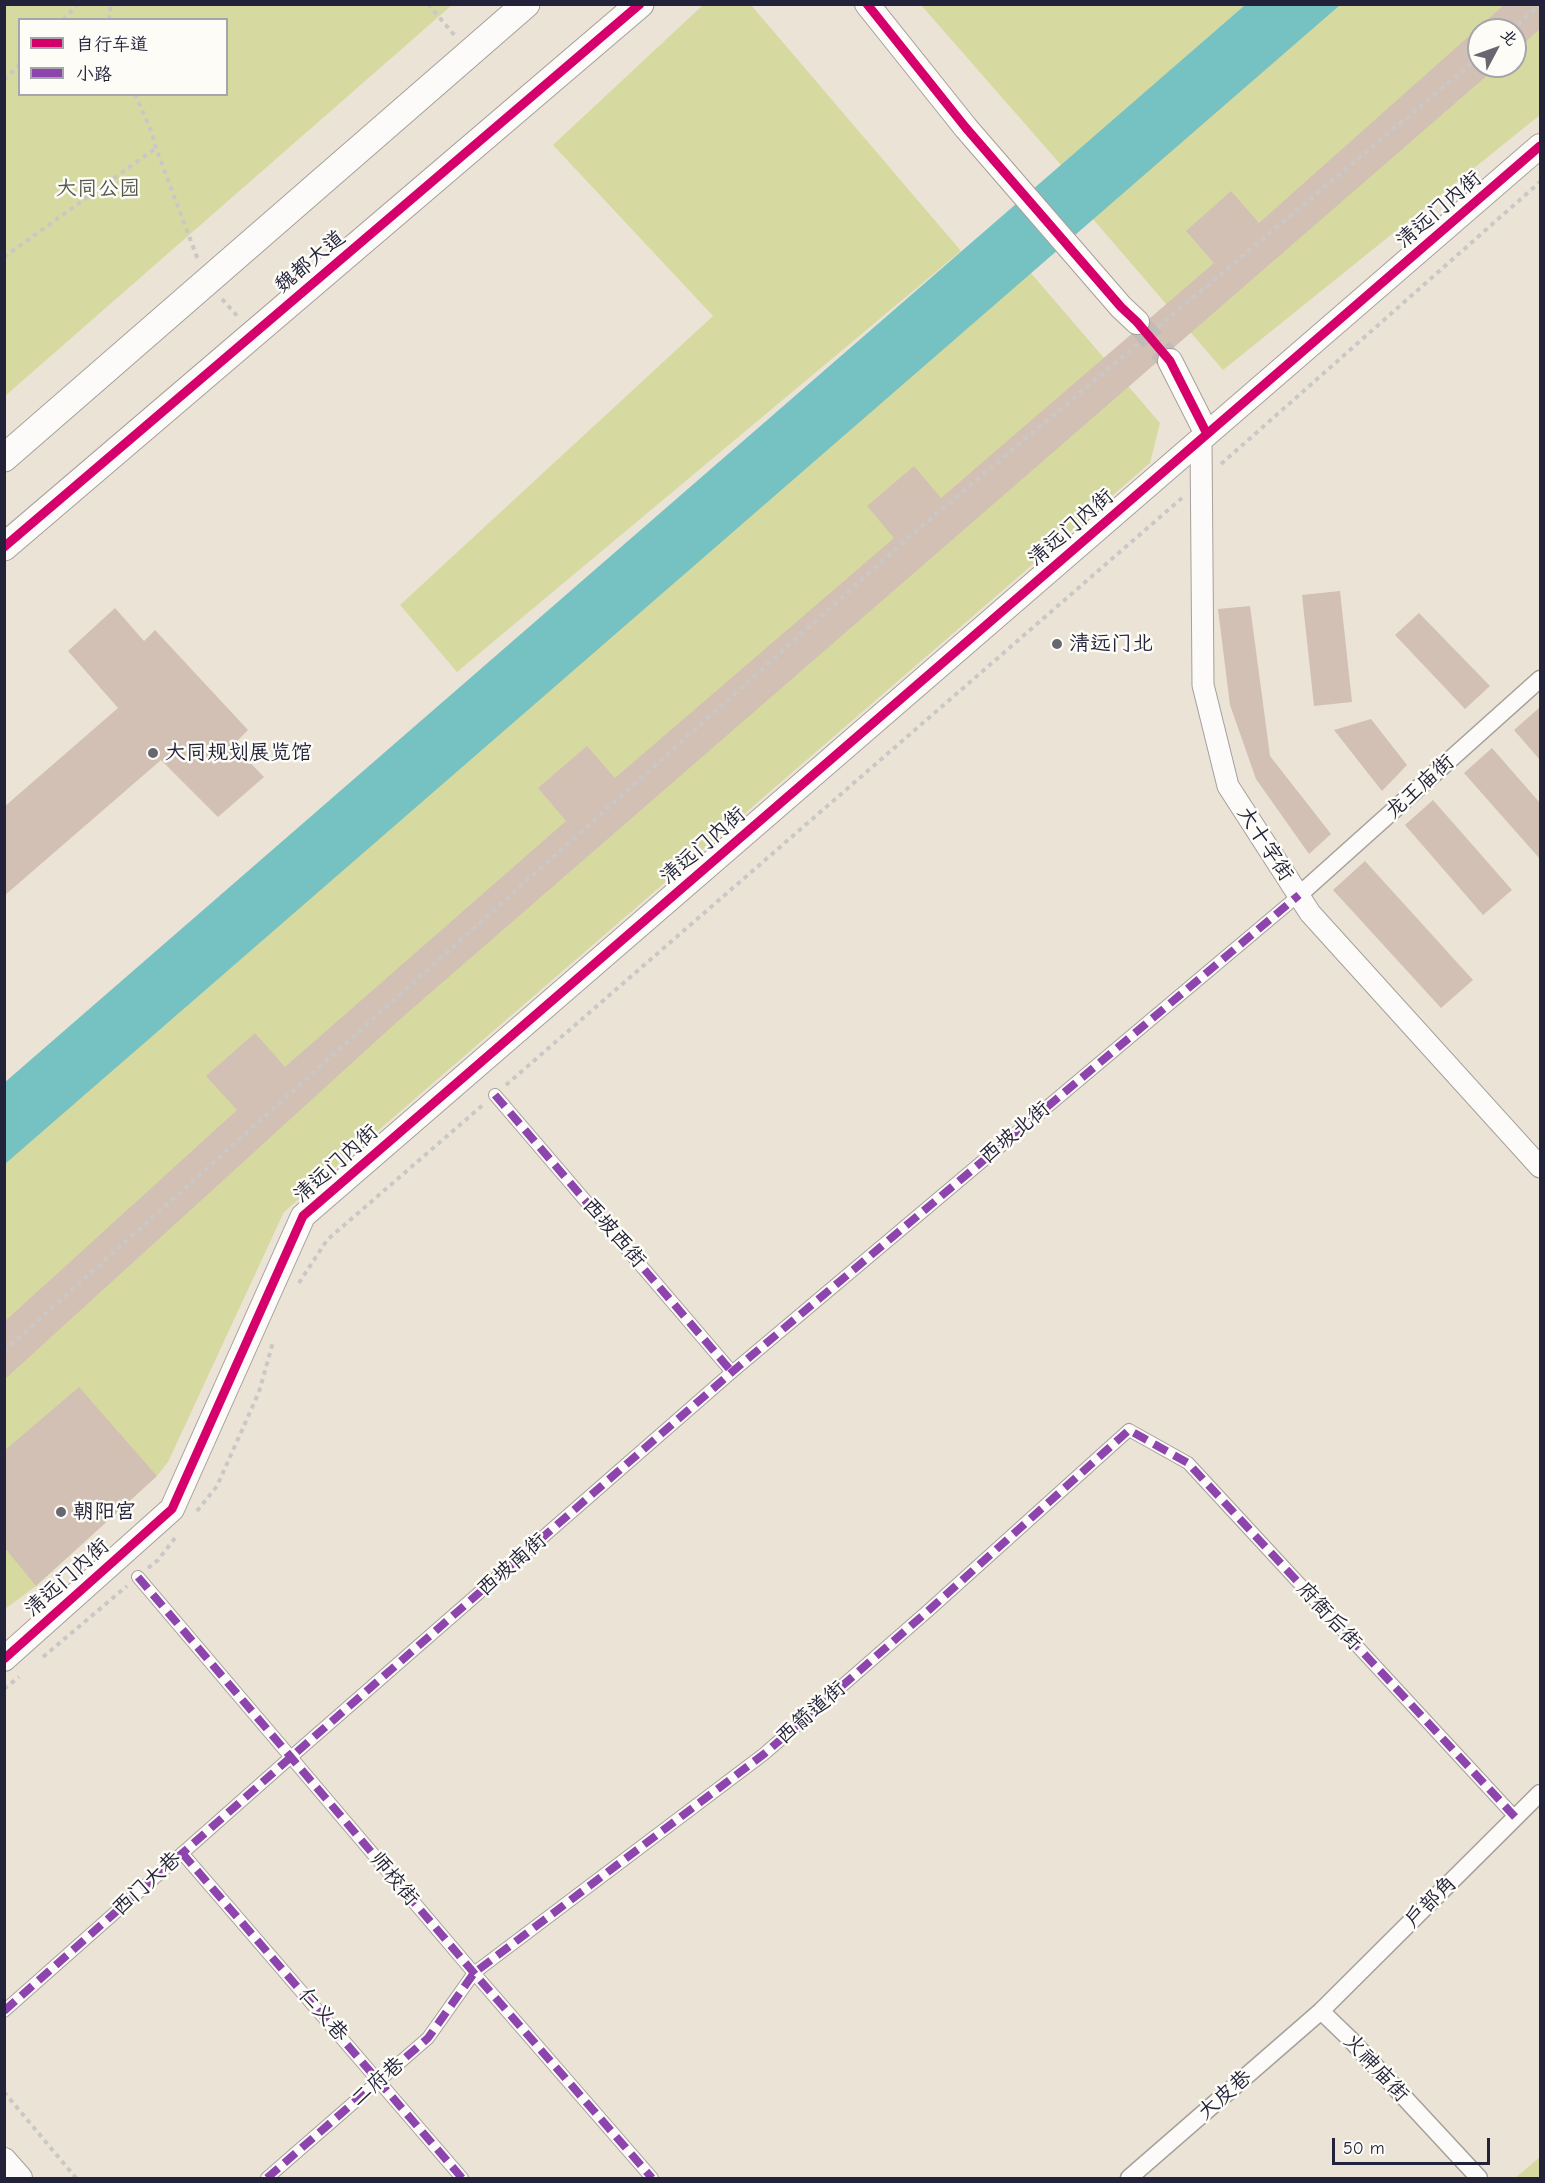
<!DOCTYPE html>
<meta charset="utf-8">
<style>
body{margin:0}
#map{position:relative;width:1545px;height:2183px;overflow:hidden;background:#ebe3d5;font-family:"Comic Neue","LXGW WenKai TC",sans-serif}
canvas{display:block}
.frame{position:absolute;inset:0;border:6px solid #22223b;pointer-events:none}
.legend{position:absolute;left:18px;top:18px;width:210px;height:78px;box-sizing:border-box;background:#fdfcf7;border:2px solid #a5a5ac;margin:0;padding:8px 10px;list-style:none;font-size:18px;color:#22223b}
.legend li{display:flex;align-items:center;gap:12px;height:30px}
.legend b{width:30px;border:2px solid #a5a5ac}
.north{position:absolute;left:1467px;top:18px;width:60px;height:60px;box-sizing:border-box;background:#fdfcf7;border:2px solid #a5a5ac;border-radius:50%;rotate:49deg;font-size:16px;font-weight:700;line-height:24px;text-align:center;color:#22223b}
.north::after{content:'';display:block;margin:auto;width:21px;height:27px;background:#686671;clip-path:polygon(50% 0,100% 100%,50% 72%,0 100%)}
.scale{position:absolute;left:1332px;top:2138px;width:158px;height:27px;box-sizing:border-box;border:3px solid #22223b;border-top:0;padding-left:8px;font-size:18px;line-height:21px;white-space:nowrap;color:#22223b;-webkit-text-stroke:4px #fdfcf7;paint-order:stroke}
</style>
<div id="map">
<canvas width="1545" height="2183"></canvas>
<div class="frame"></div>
<ul class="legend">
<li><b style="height:8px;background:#d6006c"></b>自行车道</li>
<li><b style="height:8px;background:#8e44ad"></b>小路</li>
</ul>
<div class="north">北</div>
<div class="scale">50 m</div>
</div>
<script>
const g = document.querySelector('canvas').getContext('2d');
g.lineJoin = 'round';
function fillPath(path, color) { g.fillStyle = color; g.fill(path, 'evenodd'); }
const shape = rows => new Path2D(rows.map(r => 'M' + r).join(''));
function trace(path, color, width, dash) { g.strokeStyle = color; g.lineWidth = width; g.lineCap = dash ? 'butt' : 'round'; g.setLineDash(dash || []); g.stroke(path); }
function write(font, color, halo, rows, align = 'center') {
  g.font = font + ' "Comic Neue","LXGW WenKai TC",sans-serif'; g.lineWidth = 5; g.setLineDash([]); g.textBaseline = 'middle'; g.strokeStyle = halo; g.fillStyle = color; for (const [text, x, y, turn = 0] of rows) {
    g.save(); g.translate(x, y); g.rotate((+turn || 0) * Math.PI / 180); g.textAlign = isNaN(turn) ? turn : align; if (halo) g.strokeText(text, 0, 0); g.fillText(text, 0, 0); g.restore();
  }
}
const green = shape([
 [5,4,452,4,452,5,5,396],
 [20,20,226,20,226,94,20,94],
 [703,5,751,5,961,251,457,672,400,605,713,316,553,145],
 [921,5,1245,5,1061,165],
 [1337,5,1540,5,1540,115,1223,370,1092,218],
 [1479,30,1515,30,1515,66,1479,66],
 [1030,272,1160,423,1150,463,284,1212,168,1462,157,1476,36,1586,5,1609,4,1164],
 [1540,2157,1540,2178,1515,2178]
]);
const water = shape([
 [1245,5,1340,5,5,1164,4,1083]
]);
const building = shape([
 [1505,4,1540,4,1540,29,1515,51,1515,30,1479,30,1479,66,1498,66,398,1021,4,1380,4,1322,237,1110,206,1076,255,1033,285,1067,566,821,538,788,587,746,615,778,894,538,867,506,914,466,941,498,1214,263,1186,231,1231,191,1259,223],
 [1340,591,1352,702,1314,706,1302,595],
 [1250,606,1270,756,1331,834,1309,854,1256,779,1230,705,1218,609],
 [115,608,144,641,155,630,248,730,233,745,264,777,218,817,161,760,4,896,4,807,118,708,68,651],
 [1419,613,1490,686,1465,709,1395,635],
 [1540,707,1540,760,1514,730],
 [1371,719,1407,765,1382,791,1334,730],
 [1492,748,1540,803,1540,859,1464,773],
 [1433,800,1512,890,1483,915,1405,825],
 [1365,861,1473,980,1441,1008,1333,890],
 [79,1387,157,1476,36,1586,4,1547,4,1451]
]);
const secondaryTunnel = shape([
 [1137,322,1170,361]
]);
const path = shape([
 [428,4,456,37],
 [63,20,78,4],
 [109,20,111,4],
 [1511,30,1540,5],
 [4,80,20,64],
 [135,94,152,133,156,148,198,260],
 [4,257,156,148],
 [222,299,239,318],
 [1158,327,1479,57],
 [1221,464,1540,182],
 [506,1085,1182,498],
 [299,1283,327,1240,484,1104],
 [4,1351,909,537,1139,343],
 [197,1511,217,1486,259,1392,273,1342],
 [148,1568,158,1560,175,1538],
 [43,1657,127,1586],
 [4,1689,19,1677],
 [4,2092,76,2178]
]);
const pedestrian = shape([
 [495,1095,732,1372],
 [138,1577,474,1973,652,2178],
 [182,1853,462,2178],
 [4,2011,291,1757,732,1372,1299,895],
 [267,2178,428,2038,474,1973,764,1754,929,1610,1129,1430,1188,1463,1516,1818]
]);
const minor = shape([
 [1299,895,1540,679],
 [1321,2011,1350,2039,1479,2178],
 [1129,2178,1321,2011,1540,1793]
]);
const tertiary = shape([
 [1207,434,1201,441,1203,685,1228,786,1310,913,1540,1167]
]);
const secondary = shape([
 [867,4,966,128,1121,307,1137,322],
 [1170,361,1207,434],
 [4,1659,172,1509,303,1216,1540,146],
 [4,2160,20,2178]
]);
const primary = shape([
 [4,458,526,4],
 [4,547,640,4]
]);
const quiet = shape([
 [495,1095,732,1372],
 [138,1577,474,1973,652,2178],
 [182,1853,462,2178],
 [4,2011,291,1757,732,1372,1299,895],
 [267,2178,428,2038,474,1973,764,1754,929,1610,1129,1430,1188,1463,1516,1818]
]);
const cycleway = shape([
 [867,4,966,128,1121,307,1137,322,1170,361,1207,434],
 [4,547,640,4],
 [4,1659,172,1509,303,1216,1540,146]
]);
const markers = [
 [1057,644,6,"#686671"],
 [153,753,6,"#686671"],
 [61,1512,6,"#686671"]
];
const parkNames = [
 ["大同公园",98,189]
];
const streetNames = [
 ["清远门内街",1439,210,-41],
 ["魏都大道",310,262,-40],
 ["清远门内街",1071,528,-41],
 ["龙王庙街",1420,787,-42],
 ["大十字街",1265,844,57],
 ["清远门内街",703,846,-41],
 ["西坡北街",1015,1133,-40],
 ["清远门内街",336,1164,-42],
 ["西坡西街",614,1233,49],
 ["西坡南街",512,1565,-41],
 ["清远门内街",67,1578,-42],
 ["府衙后街",1329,1616,47],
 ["西箭道街",811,1713,-41],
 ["师校街",394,1879,50],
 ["西门大巷",147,1884,-42],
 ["户部角",1431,1902,-45],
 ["仁义巷",323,2015,49],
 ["火神庙街",1376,2068,47],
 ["二府巷",378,2082,-41],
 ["大皮巷",1225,2095,-41]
];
const poiNames = [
 ["清远门北",1069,644],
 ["大同规划展览馆",165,753],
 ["朝阳宫",73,1512]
];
fillPath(green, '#d7daa0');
fillPath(water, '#76c2c2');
fillPath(building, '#d2c0b4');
trace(secondaryTunnel, '#c3bcb6', 24, [24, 12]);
trace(pedestrian, '#a5a09b', 14);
trace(minor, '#a5a09b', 19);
trace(tertiary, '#a5a09b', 23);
trace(secondary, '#a5a09b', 26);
trace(primary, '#a5a09b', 29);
trace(path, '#cac8c7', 4, [4.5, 4.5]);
trace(pedestrian, '#fcfbf9', 12);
trace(minor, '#fcfbf9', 16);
trace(tertiary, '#fcfbf9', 21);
trace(secondary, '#fcfbf9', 24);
trace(primary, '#fcfbf9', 27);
trace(quiet, '#8e44ad', 8, [15, 8]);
trace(cycleway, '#d6006c', 9);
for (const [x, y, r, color] of markers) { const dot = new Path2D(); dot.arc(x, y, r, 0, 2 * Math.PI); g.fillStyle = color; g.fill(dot); trace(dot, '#fdfcf7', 2); }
write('21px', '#53574c', '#fdfcf7', parkNames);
write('21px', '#22223b', '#fdfcf7', streetNames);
write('21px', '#22223b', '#fdfcf7', poiNames, 'left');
</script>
